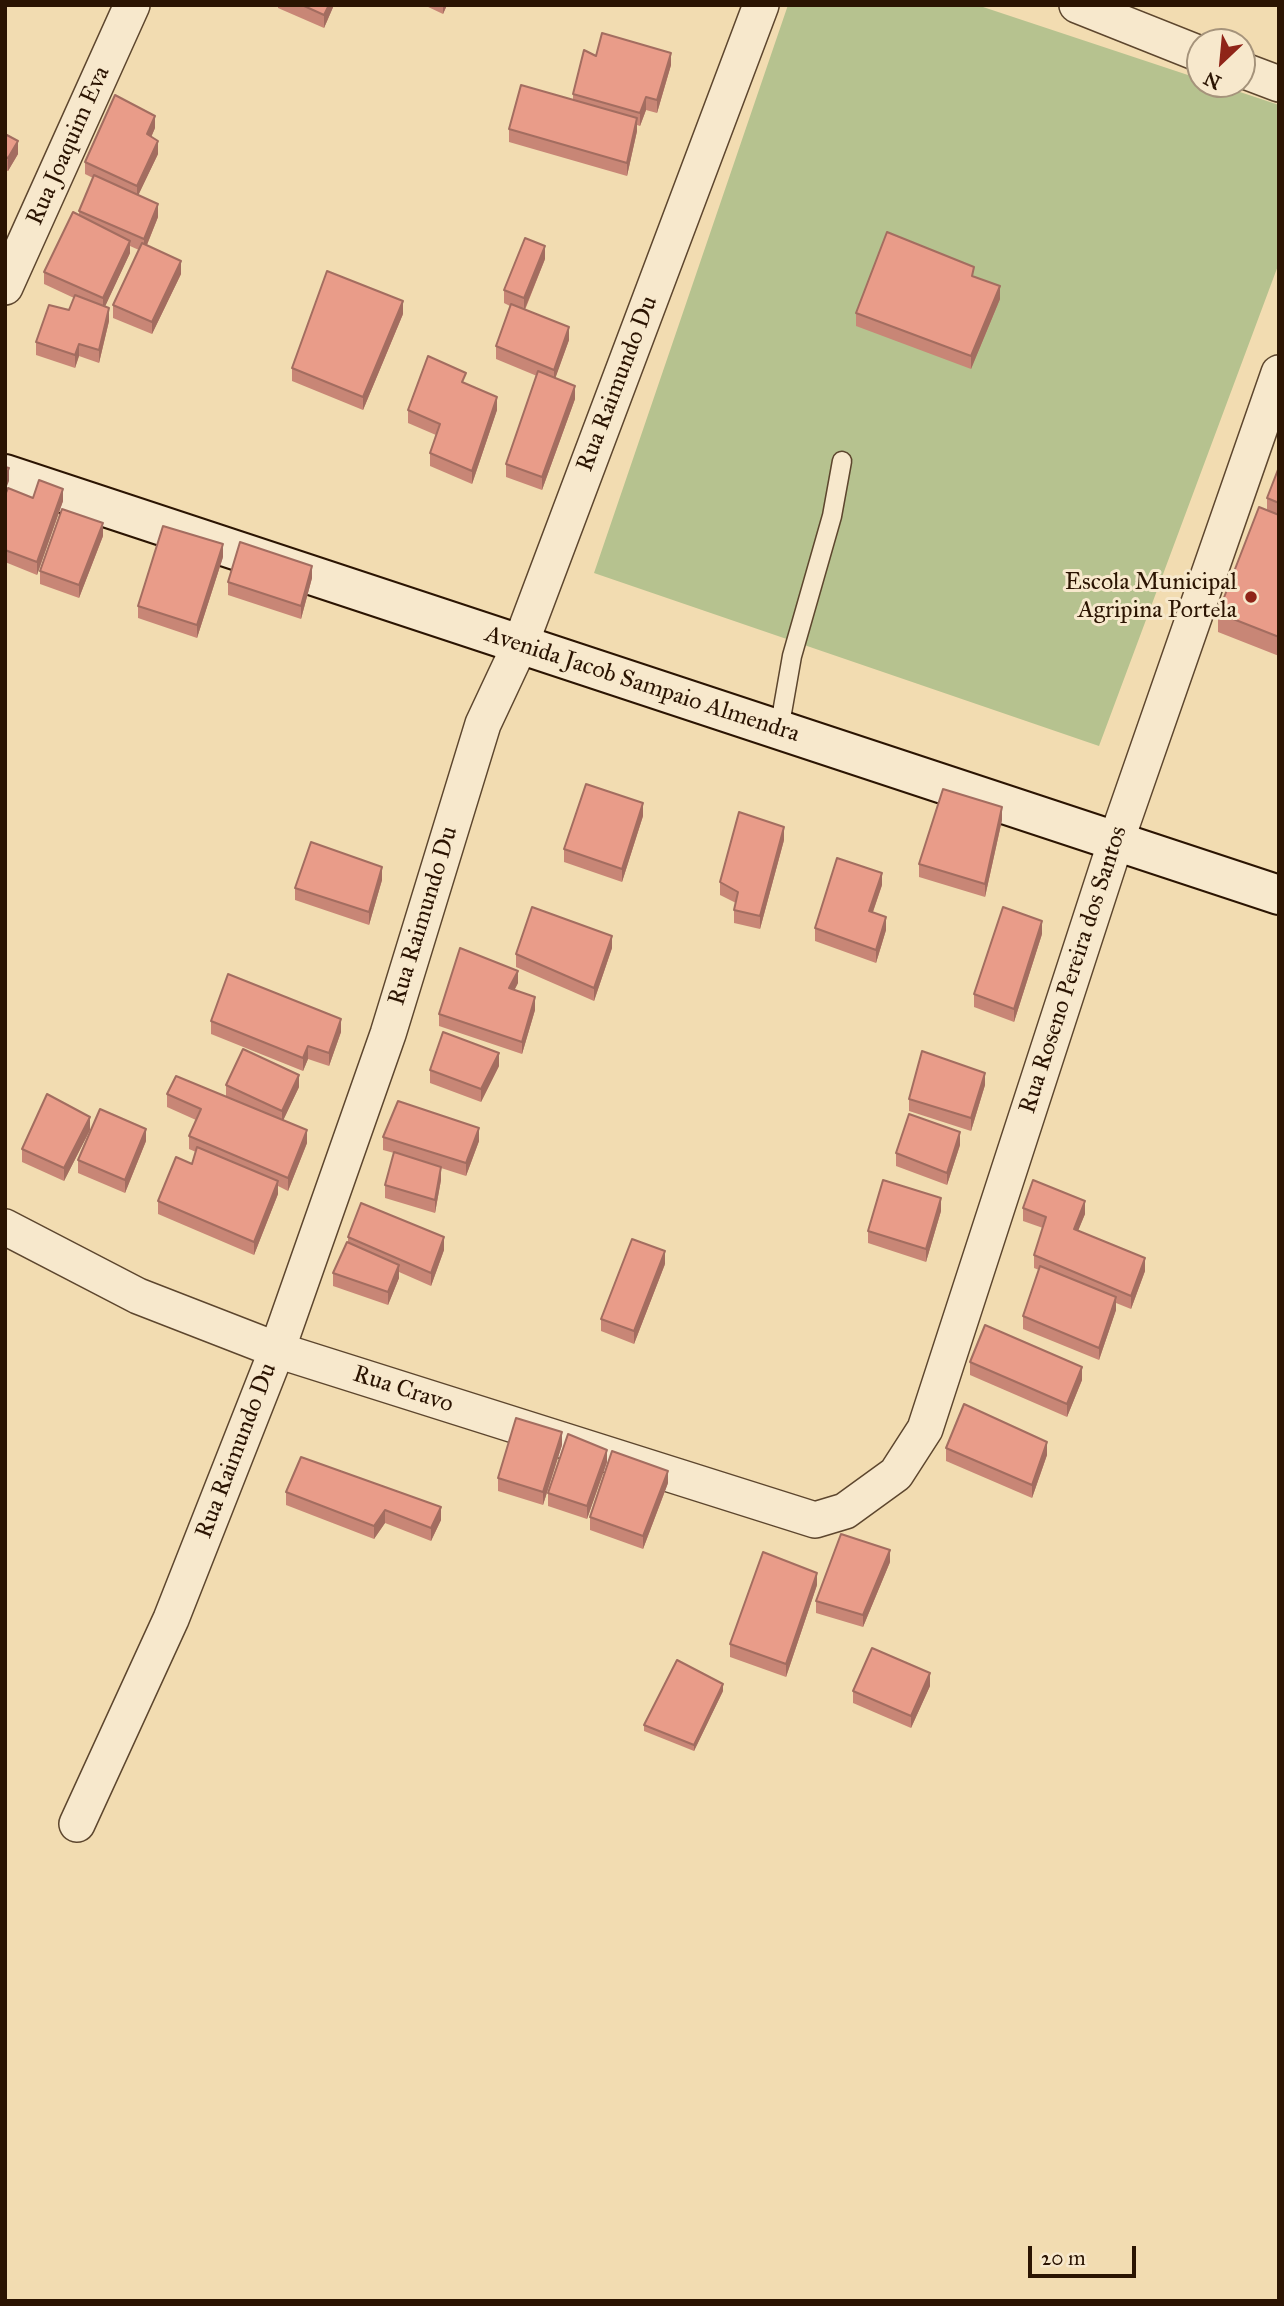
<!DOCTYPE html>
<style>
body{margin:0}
#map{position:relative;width:1284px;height:2306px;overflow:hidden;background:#f2dcb1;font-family:"IM FELL Great Primer",serif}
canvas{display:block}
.frame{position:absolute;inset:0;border:7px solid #2b1402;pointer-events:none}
.north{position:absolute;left:1186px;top:28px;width:70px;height:70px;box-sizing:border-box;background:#f7e8cc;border:2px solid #a5937b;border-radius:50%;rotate:206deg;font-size:19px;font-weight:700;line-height:28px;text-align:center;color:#2b1402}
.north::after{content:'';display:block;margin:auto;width:24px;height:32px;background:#8f2418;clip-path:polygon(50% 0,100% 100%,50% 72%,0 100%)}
.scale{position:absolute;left:1028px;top:2246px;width:108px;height:32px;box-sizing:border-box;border:4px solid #2b1402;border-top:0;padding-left:9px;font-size:21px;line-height:24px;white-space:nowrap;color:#2b1402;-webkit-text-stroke:5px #f7e8cc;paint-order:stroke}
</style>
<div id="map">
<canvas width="1284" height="2306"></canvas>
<div class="frame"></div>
<div class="north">N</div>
<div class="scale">20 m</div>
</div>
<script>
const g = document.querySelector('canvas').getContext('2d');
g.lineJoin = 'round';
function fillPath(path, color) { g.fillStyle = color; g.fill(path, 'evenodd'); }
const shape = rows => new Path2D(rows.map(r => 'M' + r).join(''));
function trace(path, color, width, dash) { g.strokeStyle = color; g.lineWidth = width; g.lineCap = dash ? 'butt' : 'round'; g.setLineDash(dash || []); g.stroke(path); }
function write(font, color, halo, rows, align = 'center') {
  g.font = font + ' "IM FELL Great Primer",serif'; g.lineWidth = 6; g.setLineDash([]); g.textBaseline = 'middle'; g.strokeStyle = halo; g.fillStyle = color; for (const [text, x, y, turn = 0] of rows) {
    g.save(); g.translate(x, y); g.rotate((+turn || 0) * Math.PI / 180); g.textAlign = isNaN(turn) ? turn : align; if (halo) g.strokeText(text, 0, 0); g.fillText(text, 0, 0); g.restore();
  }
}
const green = shape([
 [788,5,977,5,1200,79,1200,84,1216,84,1279,105,1279,263,1099,746,594,573]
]);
const service = shape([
 [779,730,792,656,832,516,842,461]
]);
const minor = shape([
 [1077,5,1200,54],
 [1242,70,1279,84],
 [5,287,132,5],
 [5,1227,138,1296,277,1350,815,1520,845,1511,896,1474,925,1429,1116,841,1279,373],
 [77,1824,171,1619,277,1350,388,1034,483,724,520,645,761,5]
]);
const secondary = shape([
 [5,474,1279,895]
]);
const wall = shape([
 [278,5,334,5,324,28,278,8],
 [424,5,447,5,443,14],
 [596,56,671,65,657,113,646,110,640,126,637,125,637,131,627,176,509,142,509,129,573,100,573,94],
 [155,128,151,137,158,154,138,195,158,217,147,245,181,274,152,334,113,318,113,305,139,250,130,246,130,253,105,306,109,321,99,363,79,356,75,368,36,355,36,342,69,310,74,298,44,284,44,272,79,215,79,211,93,178,85,174,85,162],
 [5,134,18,154,8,171,5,170],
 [545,259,525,310,569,340,555,378,575,399,542,490,506,477,506,464,537,376,496,359,496,346,510,306,504,303,504,290],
 [974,277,1000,299,971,369,856,326,856,313],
 [403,314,363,410,292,381,292,368],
 [466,384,497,410,472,484,430,466,430,453,436,435,408,423,408,410],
 [1279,467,1279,656,1218,632,1218,613,1267,510,1267,498],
 [5,495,63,501,37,575,5,562],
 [103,536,79,598,40,584,40,571],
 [223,557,197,638,138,618,138,606],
 [312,578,301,619,228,595,228,582],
 [643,816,622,882,564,862,564,849],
 [1002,820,985,897,919,877,919,864],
 [784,840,760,929,734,923,734,910,736,903,720,895,720,882],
 [382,880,369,925,295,900,295,888],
 [882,885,873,912,886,930,876,963,815,941,815,928],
 [1042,934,1014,1022,974,1007,974,994],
 [612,948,594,1001,516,967,516,954],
 [518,983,514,990,535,1010,522,1054,439,1026,439,1014],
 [211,1021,341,1032,329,1066,308,1059,303,1071,211,1034],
 [499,1066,481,1102,430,1083,430,1070],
 [226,1085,299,1087,283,1120,307,1143,288,1191,278,1186,278,1194,254,1255,158,1214,158,1201,192,1164,196,1152,189,1149,189,1136,196,1120,167,1107,167,1094,226,1096],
 [985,1085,971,1131,909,1111,909,1099],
 [90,1130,64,1181,22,1162,22,1149],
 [383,1137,479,1141,466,1176,441,1168,441,1180,435,1213,385,1198,385,1185,394,1153,383,1150],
 [146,1141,125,1193,78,1173,78,1160],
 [960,1145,947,1185,896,1166,896,1153],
 [1023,1208,1085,1214,1078,1230,1145,1271,1131,1309,1116,1303,1116,1310,1099,1360,1023,1329,1023,1316,1039,1270,1034,1268,1034,1255,1043,1228,1023,1221],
 [941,1211,926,1262,868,1243,868,1231],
 [348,1237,444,1250,431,1286,399,1272,399,1278,388,1305,333,1286,333,1273,348,1243],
 [665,1264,634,1344,601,1331,601,1319],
 [970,1362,1082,1380,1067,1417,970,1375],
 [562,1445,543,1505,498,1491,498,1478],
 [946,1448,1047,1455,1032,1498,946,1461],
 [607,1462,587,1519,548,1506,548,1493],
 [668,1483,643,1549,590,1530,590,1517],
 [286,1492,441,1520,431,1541,385,1523,374,1539,286,1505],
 [890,1562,863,1627,816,1613,816,1601],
 [817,1585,786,1677,730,1657,730,1644],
 [930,1686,911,1728,853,1703,853,1691],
 [723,1691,694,1751,644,1731,644,1725]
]);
const shadedWall = shape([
 [329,5,334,5,324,28,324,15],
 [443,5,447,5,443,14],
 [671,53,671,65,657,113,657,100],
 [646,97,646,110,640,126,640,113],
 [155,116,155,128,147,147,147,134],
 [637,118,637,131,627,176,627,163],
 [18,141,18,154,8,171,8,158],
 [158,141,158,154,137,198,137,186],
 [158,204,158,217,144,252,144,239],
 [130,241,130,253,103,311,103,298],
 [545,246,545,259,524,311,524,298],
 [181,261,181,274,152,334,152,322],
 [1000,286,1000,299,971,369,971,356],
 [403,301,403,314,363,410,363,397],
 [109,308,109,321,99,363,99,350],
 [569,327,569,340,554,382,554,370],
 [79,344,79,356,75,368,75,355],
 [575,386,575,399,542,490,542,477],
 [497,397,497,410,472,484,472,471],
 [9,468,9,481,5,491,5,478],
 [63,489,63,501,37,575,37,562],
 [103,523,103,536,79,598,79,585],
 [223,544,223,557,197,638,197,625],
 [312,566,312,578,301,619,301,606],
 [643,803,643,816,622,882,622,869],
 [1002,807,1002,820,985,897,985,884],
 [784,827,784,840,760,929,760,916],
 [382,867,382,880,369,925,369,912],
 [882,873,882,885,869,923,869,911],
 [886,917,886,930,876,963,876,950],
 [1042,921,1042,934,1014,1022,1014,1009],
 [612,936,612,948,594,1001,594,988],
 [518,971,518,983,509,1001,509,988],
 [535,997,535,1010,522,1054,522,1042],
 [341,1019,341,1032,329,1066,329,1053],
 [308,1046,308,1059,303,1071,303,1058],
 [499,1053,499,1066,481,1102,481,1089],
 [985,1073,985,1085,971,1131,971,1118],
 [299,1075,299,1087,282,1123,282,1111],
 [90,1117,90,1130,64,1181,64,1168],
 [479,1128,479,1141,466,1176,466,1163],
 [146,1129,146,1141,125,1193,125,1180],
 [307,1130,307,1143,288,1191,288,1178],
 [960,1132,960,1145,947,1185,947,1173],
 [441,1167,441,1180,435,1213,435,1200],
 [278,1181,278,1194,254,1255,254,1242],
 [941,1198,941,1211,926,1262,926,1249],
 [1085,1201,1085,1214,1074,1241,1074,1229],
 [444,1237,444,1250,431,1286,431,1273],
 [665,1251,665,1264,634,1344,634,1331],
 [1145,1258,1145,1271,1131,1309,1131,1296],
 [399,1265,399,1278,388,1305,388,1292],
 [1116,1297,1116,1310,1099,1360,1099,1348],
 [1082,1367,1082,1380,1067,1417,1067,1404],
 [562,1432,562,1445,543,1505,543,1492],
 [1047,1442,1047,1455,1032,1498,1032,1485],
 [607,1450,607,1462,587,1519,587,1506],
 [668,1471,668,1483,643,1549,643,1536],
 [441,1507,441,1520,431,1541,431,1528],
 [385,1510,385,1523,374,1539,374,1526],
 [890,1550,890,1562,863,1627,863,1615],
 [817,1573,817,1585,786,1677,786,1664],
 [930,1673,930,1686,911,1728,911,1716],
 [723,1684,723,1691,694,1751,694,1745]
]);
const building = shape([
 [302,5,329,5,324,15,302,5],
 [602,33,671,53,657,100,646,97,640,113,573,94,584,50,596,56,602,33],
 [521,85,637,118,627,163,509,129,521,85],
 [115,95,155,116,147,134,158,141,137,186,85,162,115,95],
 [5,134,18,141,8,158,5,157,5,134],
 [94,175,158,204,144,239,79,211,94,175],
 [73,212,130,241,103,298,44,272,73,212],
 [887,232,974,267,972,276,1000,286,971,356,856,313,887,232],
 [525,238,545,246,524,298,504,290,525,238],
 [142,243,181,261,152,322,113,305,142,243],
 [327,271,403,301,363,397,292,368,327,271],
 [75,295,109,308,99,350,79,344,75,355,36,342,49,305,69,310,75,295],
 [511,304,569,327,554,370,496,346,511,304],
 [428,356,466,373,462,382,497,397,472,471,430,453,440,424,408,410,428,356],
 [538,371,575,386,542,477,506,464,538,371],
 [5,467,9,468,5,478,5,467],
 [1279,467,1279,503,1267,498,1279,467],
 [39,480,63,489,37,562,5,550,5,495,8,488,33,498,39,480],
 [1259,507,1279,515,1279,637,1218,613,1259,507],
 [62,509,103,523,79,585,40,571,62,509],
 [163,526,223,544,197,625,138,606,163,526],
 [240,542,312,566,301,606,228,582,240,542],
 [586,784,643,803,622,869,564,849,586,784],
 [943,789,1002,807,985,884,919,864,943,789],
 [739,812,784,827,760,916,734,910,738,892,720,882,739,812],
 [311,842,382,867,369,912,295,888,311,842],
 [837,858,882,873,869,911,886,917,876,950,815,928,837,858],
 [532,907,612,936,594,988,516,954,532,907],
 [1003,907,1042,921,1014,1009,974,994,1003,907],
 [460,948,518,971,509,988,535,997,522,1042,439,1014,460,948],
 [228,974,341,1019,329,1053,308,1046,303,1058,211,1021,228,974],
 [443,1032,499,1053,481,1089,430,1070,443,1032],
 [243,1049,299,1075,282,1111,226,1085,243,1049],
 [922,1051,985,1073,971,1118,909,1099,922,1051],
 [176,1076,307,1130,288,1178,189,1136,201,1109,167,1094,176,1076],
 [47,1094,90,1117,64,1168,22,1149,47,1094],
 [398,1101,479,1128,466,1163,383,1137,398,1101],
 [100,1109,146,1129,125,1180,78,1160,100,1109],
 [909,1114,960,1132,947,1173,896,1153,909,1114],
 [197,1147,278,1181,254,1242,158,1201,176,1157,192,1164,197,1147],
 [394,1152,441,1167,435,1200,385,1185,394,1152],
 [883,1180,941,1198,926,1249,868,1231,883,1180],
 [1033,1180,1085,1201,1074,1229,1145,1258,1131,1296,1034,1255,1046,1217,1023,1208,1033,1180],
 [361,1203,444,1237,431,1273,348,1237,361,1203],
 [632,1239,665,1251,634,1331,601,1319,632,1239],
 [347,1242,399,1265,388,1292,333,1273,347,1242],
 [1040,1266,1116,1297,1099,1348,1023,1316,1040,1266],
 [985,1325,1082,1367,1067,1404,970,1362,985,1325],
 [964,1404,1047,1442,1032,1485,946,1448,964,1404],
 [516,1418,562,1432,543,1492,498,1478,516,1418],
 [568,1434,607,1450,587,1506,548,1493,568,1434],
 [612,1451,668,1471,643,1536,590,1517,612,1451],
 [301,1457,441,1507,431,1528,385,1510,374,1526,286,1492,301,1457],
 [841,1534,890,1550,863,1615,816,1601,841,1534],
 [763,1552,817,1573,786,1664,730,1644,763,1552],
 [872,1648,930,1673,911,1716,853,1691,872,1648],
 [677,1660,723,1684,694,1745,644,1725,677,1660]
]);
const markers = [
 [1251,597,7,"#8f2418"]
];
const streetNames = [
 ["Rua Joaquim Eva",69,146,-66],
 ["Rua Raimundo Du",618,384,-69],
 ["Avenida Jacob Sampaio Almendra",642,685,18],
 ["Rua Raimundo Du",424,916,-73],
 ["Rua Roseno Pereira dos Santos",1074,970,-72],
 ["Rua Cravo",403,1390,18],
 ["Rua Raimundo Du",237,1451,-69]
];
const poiNames = [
 ["Escola Municipal",1237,583],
 ["Agripina Portela",1237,611]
];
fillPath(green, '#b6c28f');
trace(service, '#5d462e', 21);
trace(minor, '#5d462e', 38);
trace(secondary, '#2b1402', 42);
trace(service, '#f7e8cc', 18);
trace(minor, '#f7e8cc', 35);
trace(secondary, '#f7e8cc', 38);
fillPath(wall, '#c88676');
fillPath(shadedWall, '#a36d60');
fillPath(building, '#e99c89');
trace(building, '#a36d60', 2);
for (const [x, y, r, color] of markers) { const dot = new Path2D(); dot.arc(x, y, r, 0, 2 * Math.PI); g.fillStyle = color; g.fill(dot); trace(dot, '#f7e8cc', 2.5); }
write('24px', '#2b1402', '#f7e8cc', streetNames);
write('24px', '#2b1402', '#f7e8cc', poiNames, 'right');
</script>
